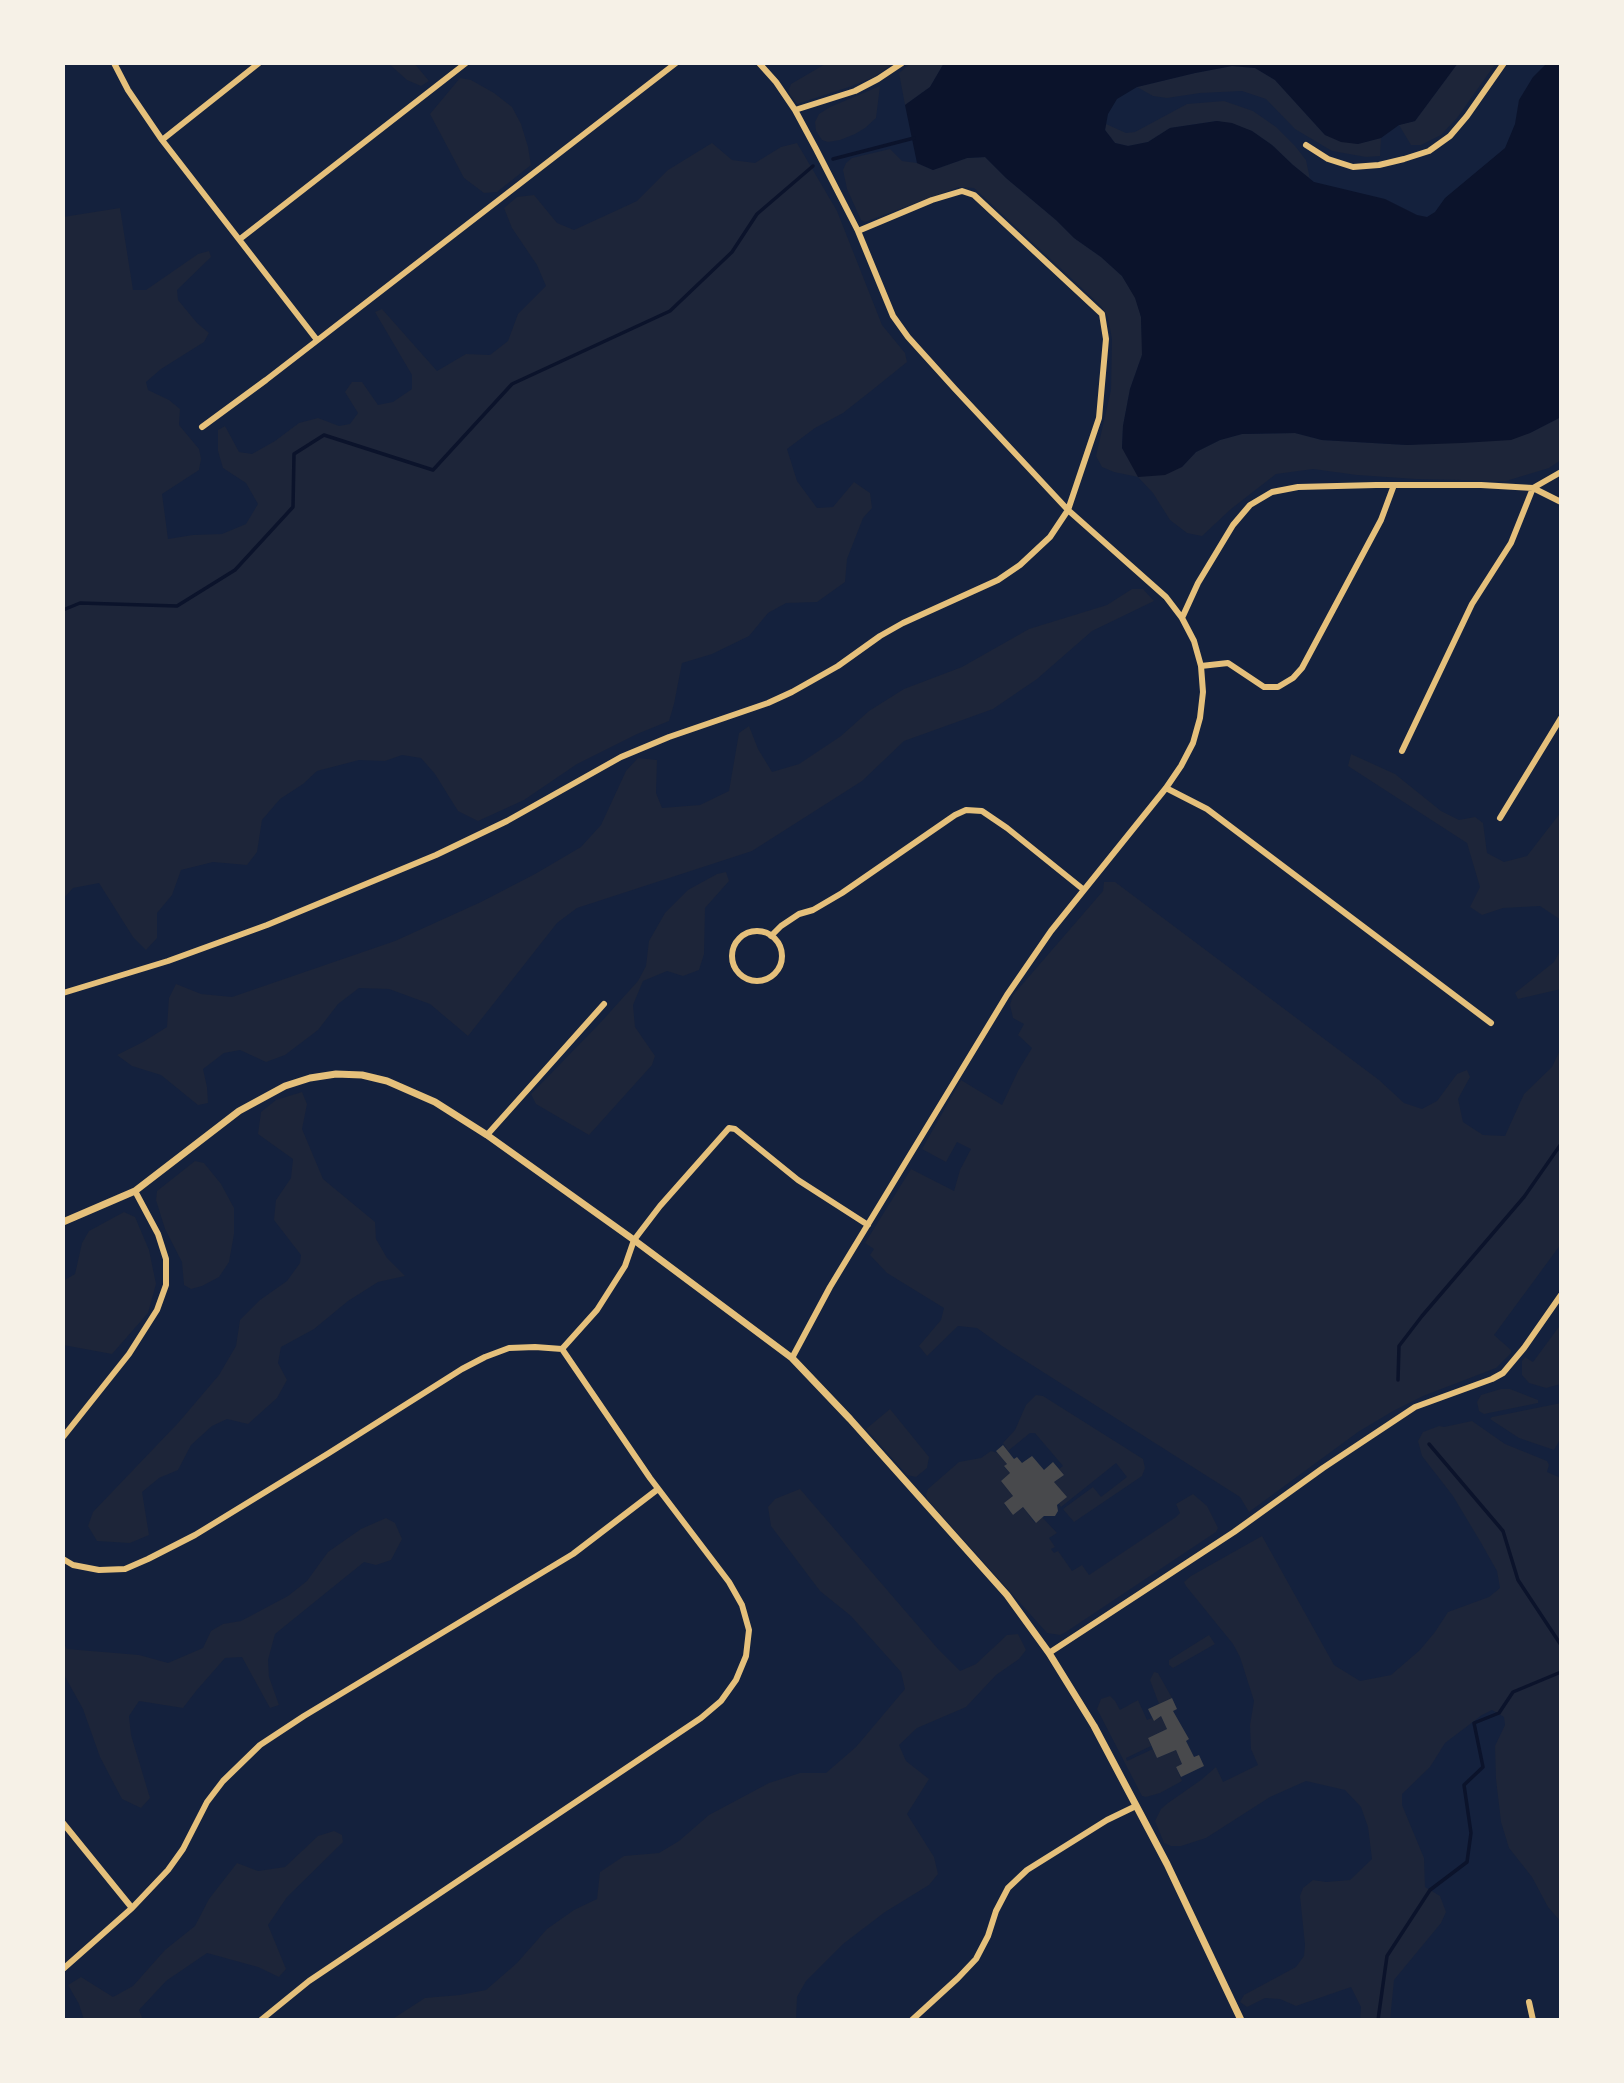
<!DOCTYPE html>
<style>
body{margin:0}
#map{position:relative;width:1624px;height:2083px;overflow:hidden;background:#14213d;font-family:"Source Serif 4",serif}
canvas{display:block}
.frame{position:absolute;inset:0;border:65px solid #f6f1e7;pointer-events:none}
</style>
<div id="map">
<canvas width="1624" height="2083"></canvas>
<div class="frame"></div>
</div>
<script>
const g = document.querySelector('canvas').getContext('2d');
g.lineJoin = 'round';
function fillPath(path, color) { g.fillStyle = color; g.fill(path, 'evenodd'); }
const shape = rows => new Path2D(rows.map(r => 'M' + r).join(''));
function trace(path, color, width, dash) { g.strokeStyle = color; g.lineWidth = width; g.lineCap = dash ? 'butt' : 'round'; g.setLineDash(dash || []); g.stroke(path); }
const green = shape([
 [388,63,414,63,429,81,421,86,407,80],
 [827,63,894,63,874,77,849,87,797,104,788,92,791,84],
 [911,63,944,63,930,87,905,105,899,73],
 [1458,63,1496,63,1457,118,1441,135,1421,145,1411,145,1399,125,1415,121],
 [1232,66,1255,68,1275,80,1325,135,1357,144,1381,138,1380,156,1366,157,1332,151,1295,129,1266,99,1242,91,1200,93,1167,98,1153,96,1137,87,1195,73],
 [460,78,471,80,494,93,512,107,521,124,528,147,531,165,497,192,484,193,464,178,430,114],
 [880,86,876,118,865,128,855,134,840,140,828,142,822,140,816,131,815,122,819,114,830,107],
 [1224,101,1253,111,1276,127,1295,146,1306,160,1310,179,1293,165,1272,145,1252,131,1217,121,1170,128,1148,142,1128,146,1115,143,1105,130,1106,124,1126,133,1135,132,1187,104],
 [712,143,732,160,755,163,781,147,797,143,837,211,882,325,905,353,907,362,871,391,843,413,815,428,787,449,797,481,817,508,833,507,854,482,870,493,872,508,863,518,847,559,845,582,817,602,786,603,768,613,749,636,712,654,682,663,674,704,669,721,637,734,577,764,524,800,478,821,458,811,435,774,421,758,402,755,385,761,359,760,317,771,303,784,280,799,262,820,257,852,247,865,213,862,181,870,172,895,157,913,157,938,146,950,133,937,99,883,73,888,63,899,63,217,120,208,133,290,146,290,198,254,209,251,211,257,177,290,178,300,197,323,209,333,204,342,161,369,146,382,148,390,169,400,180,409,179,425,199,449,201,459,199,470,162,494,168,539,193,535,222,534,246,524,258,504,246,483,223,468,218,451,218,430,225,426,239,452,252,454,275,441,299,423,318,418,339,426,350,424,358,413,345,392,352,382,362,382,378,405,393,402,412,389,412,375,375,312,382,309,437,371,466,354,490,355,508,341,518,314,546,286,537,265,512,228,504,208,517,197,534,195,557,223,574,230,637,201,668,170],
 [890,149,902,161,917,163,933,170,967,158,985,157,1006,178,1056,220,1074,238,1101,257,1122,276,1136,298,1141,317,1142,338,1142,355,1130,389,1123,426,1122,448,1182,467,1196,452,1220,440,1242,434,1295,433,1322,440,1407,445,1530,433,1561,417,1561,460,1549,468,1506,481,1416,479,1357,475,1313,469,1276,474,1231,509,1202,536,1187,533,1170,520,1153,493,1138,477,1114,472,1102,467,1096,456,1111,390,1112,339,1108,317,1101,306,974,188,959,187,865,222,861,220,847,189,843,170,846,163,852,158],
 [1132,589,1143,589,1154,601,1092,631,1037,679,993,709,904,741,862,781,752,851,577,908,557,923,468,1036,430,1004,389,989,359,988,338,1004,318,1030,285,1055,266,1062,240,1050,224,1053,203,1069,207,1087,208,1103,198,1105,161,1075,132,1066,117,1055,143,1042,167,1027,169,998,176,984,201,994,232,997,395,941,481,902,535,874,581,847,601,825,626,771,638,758,657,760,656,793,662,808,700,805,729,791,739,733,749,726,758,749,772,772,799,764,841,736,869,711,904,689,962,667,1029,629,1107,605],
 [1351,754,1395,774,1441,811,1459,820,1475,817,1483,823,1487,853,1504,862,1527,856,1561,812,1561,920,1540,906,1503,908,1482,915,1470,907,1480,887,1467,843,1348,766],
 [726,872,729,881,705,908,704,954,699,970,683,976,667,971,643,981,633,1005,635,1027,655,1056,652,1065,589,1135,536,1104,531,1094,601,1022,638,981,646,966,649,941,665,913,688,890,717,874],
 [1104,882,1115,882,1379,1080,1404,1103,1422,1109,1437,1101,1457,1074,1467,1070,1470,1077,1458,1099,1463,1122,1483,1135,1505,1136,1524,1094,1552,1067,1561,1048,1561,1244,1494,1335,1511,1350,1511,1353,1496,1368,1423,1396,1393,1411,1358,1432,1249,1512,1240,1497,1002,1346,977,1328,958,1326,927,1356,919,1346,941,1320,944,1308,887,1273,870,1255,874,1249,865,1243,911,1169,954,1191,960,1170,971,1149,957,1142,946,1162,922,1149,961,1080,1002,1105,1018,1071,1032,1048,1018,1035,1024,1024,1013,1018,1010,1005,1013,995,1103,891],
 [1561,949,1561,989,1518,999,1515,993,1554,962],
 [302,1092,307,1104,302,1129,323,1179,375,1222,376,1239,387,1258,405,1276,378,1282,348,1301,314,1329,281,1347,278,1363,287,1380,277,1398,248,1424,227,1419,212,1426,191,1445,178,1470,159,1478,142,1492,149,1535,130,1543,97,1541,88,1526,93,1512,179,1422,219,1375,236,1346,240,1320,260,1300,287,1281,300,1263,301,1255,274,1220,276,1200,291,1178,293,1159,258,1134,261,1112,276,1100],
 [195,1161,204,1163,221,1184,234,1208,234,1234,229,1262,219,1277,202,1286,191,1289,184,1285,182,1262,165,1229,156,1200,157,1191],
 [124,1212,135,1217,149,1250,156,1284,148,1313,112,1354,63,1345,63,1281,75,1274,82,1243,89,1231],
 [1561,1324,1561,1384,1546,1388,1529,1383,1522,1375,1522,1361,1525,1357,1533,1362],
 [1501,1389,1510,1389,1538,1400,1538,1403,1484,1414,1479,1411,1477,1402,1481,1395],
 [1036,1395,1043,1396,1143,1459,1145,1468,1142,1476,1074,1522,1063,1509,1093,1487,1101,1497,1127,1477,1116,1463,1061,1507,1059,1504,1066,1497,1054,1482,1064,1475,1059,1469,1063,1466,1035,1433,1030,1433,1008,1451,1003,1443,1015,1430,1026,1405],
 [1561,1403,1561,1438,1554,1450,1519,1438,1490,1419,1492,1417],
 [890,1409,929,1457,927,1468,916,1477,907,1475,866,1429],
 [1472,1421,1505,1444,1547,1461,1549,1465,1547,1472,1561,1478,1561,1922,1548,1907,1532,1877,1509,1848,1501,1822,1496,1779,1495,1746,1505,1725,1504,1717,1492,1710,1482,1715,1445,1743,1430,1767,1402,1794,1402,1805,1424,1858,1425,1887,1440,1896,1446,1912,1441,1923,1394,1980,1390,2020,1360,2020,1361,2007,1351,1987,1296,2006,1280,1999,1265,1998,1247,2007,1240,2002,1244,1995,1296,1967,1304,1956,1305,1945,1300,1896,1303,1888,1313,1880,1326,1882,1350,1880,1372,1859,1368,1827,1361,1807,1345,1790,1306,1781,1270,1797,1206,1838,1181,1846,1171,1846,1164,1843,1155,1821,1161,1809,1168,1803,1201,1780,1216,1767,1223,1782,1258,1765,1251,1749,1250,1725,1254,1701,1240,1657,1233,1644,1186,1586,1184,1582,1191,1576,1262,1536,1334,1665,1360,1681,1391,1675,1420,1650,1435,1632,1448,1612,1489,1597,1500,1588,1497,1571,1480,1541,1453,1496,1422,1456,1418,1441,1423,1432,1439,1426,1444,1427],
 [991,1451,998,1453,1007,1464,1004,1467,1010,1473,1001,1481,1013,1496,1004,1504,1013,1515,1023,1507,1035,1523,1042,1517,1057,1533,1049,1538,1055,1547,1051,1549,1054,1553,1058,1551,1072,1571,1082,1565,1089,1575,1176,1517,1180,1513,1176,1504,1193,1494,1207,1506,1218,1528,1216,1532,1066,1632,1060,1635,1047,1633,927,1499,926,1494,928,1489,959,1462,981,1458],
 [800,1489,938,1649,960,1671,976,1664,1007,1635,1018,1634,1026,1650,1019,1659,996,1675,966,1707,917,1728,899,1745,906,1761,929,1779,907,1814,934,1857,938,1874,929,1885,885,1912,843,1944,806,1981,797,1997,796,2020,391,2020,425,1998,460,1995,486,1990,517,1963,547,1929,574,1910,597,1899,600,1872,624,1856,659,1853,679,1841,709,1815,769,1783,800,1773,826,1773,856,1747,905,1689,901,1672,851,1616,820,1591,771,1526,768,1507,775,1499],
 [386,1518,395,1523,402,1539,391,1560,376,1565,364,1562,275,1634,268,1660,269,1677,279,1705,270,1708,242,1657,225,1658,196,1691,183,1708,139,1701,129,1716,131,1735,150,1798,141,1808,122,1799,100,1757,83,1709,63,1673,63,1642,67,1649,139,1655,168,1663,203,1648,211,1631,223,1624,241,1621,288,1596,307,1581,328,1552,361,1529],
 [1209,1635,1215,1644,1173,1668,1169,1665,1169,1660],
 [1154,1672,1158,1673,1172,1698,1159,1704,1150,1680],
 [1110,1696,1115,1701,1120,1710,1138,1700,1147,1720,1152,1718,1154,1721,1161,1716,1167,1729,1148,1738,1151,1746,1126,1758,1127,1761,1153,1749,1157,1758,1176,1750,1182,1764,1176,1767,1182,1781,1160,1793,1146,1797,1142,1796,1097,1709,1101,1699],
 [334,1831,342,1835,343,1842,287,1897,268,1925,286,1969,279,1977,258,1967,207,1953,166,1981,139,2010,143,2020,84,2020,79,2004,68,1985,81,1977,113,1997,133,1986,165,1950,195,1926,209,1899,237,1863,258,1871,285,1867,318,1836]
]);
const water = shape([
 [944,63,1458,63,1415,121,1399,125,1381,138,1358,144,1341,142,1325,135,1275,80,1255,68,1232,66,1195,73,1137,87,1117,99,1108,114,1105,130,1115,143,1128,146,1148,142,1170,128,1217,121,1232,123,1252,131,1272,145,1293,165,1314,182,1385,199,1417,215,1427,217,1435,212,1445,198,1505,148,1515,124,1519,100,1533,77,1547,63,1561,63,1561,417,1530,433,1511,440,1462,443,1407,445,1322,440,1295,433,1242,434,1220,440,1196,452,1182,467,1165,475,1138,477,1122,448,1123,426,1130,389,1142,355,1141,317,1135,298,1122,276,1101,257,1074,238,1056,220,1006,178,985,157,967,158,933,170,917,163,905,105,930,87]
]);
const stream = shape([
 [833,159,914,138],
 [63,610,80,603,177,606,235,570,293,507,294,454,324,435,433,470,512,384,670,311,732,252,757,214,813,166],
 [1398,1380,1399,1346,1422,1316,1524,1197,1561,1144],
 [1429,1444,1503,1531,1518,1580,1561,1645],
 [1378,2020,1387,1956,1430,1890,1467,1862,1471,1833,1464,1785,1483,1767,1474,1723,1499,1713,1513,1692,1561,1672]
]);
const building = shape([
 [1003,1445,1014,1459,1017,1457,1022,1463,1032,1456,1044,1470,1053,1462,1064,1475,1054,1482,1067,1497,1057,1505,1058,1511,1055,1516,1044,1516,1036,1523,1023,1507,1013,1515,1004,1503,1013,1496,1001,1481,1010,1473,1004,1466,1007,1464,996,1451],
 [1172,1698,1177,1709,1173,1711,1189,1739,1186,1741,1194,1757,1199,1755,1204,1766,1181,1777,1176,1767,1182,1764,1176,1750,1157,1758,1148,1738,1167,1729,1161,1716,1154,1721,1148,1709]
]);
const minor = shape([
 [114,63,128,90,162,140,317,340],
 [759,63,776,82,795,110,816,149,858,231,893,316,908,337,955,389,1068,510,1166,597,1182,618,1194,641,1201,666,1203,692,1200,718,1193,743,1181,766,1166,788,1051,931,1007,995,830,1287,792,1358],
 [795,110,855,91,878,79,902,63],
 [162,140,259,63],
 [1306,145,1328,159,1353,167,1379,165,1404,159,1429,151,1450,136,1467,116,1504,63],
 [240,239,466,63],
 [202,427,266,380,676,63],
 [1182,618,1198,583,1233,525,1250,505,1272,492,1298,487,1376,485,1481,485,1533,488,1561,472],
 [1201,666,1228,663,1264,687,1278,687,1293,678,1302,668,1381,520,1394,485],
 [1402,751,1472,604,1511,543,1533,488,1561,502],
 [1166,788,1207,809,1491,1023],
 [1500,818,1561,718],
 '732 956a25 25 0 1 1 50 0a25 25 0 1 1-50 0Z',
 [771,936,781,926,799,914,813,910,842,893,955,815,966,810,982,811,1007,828,1084,890],
 [63,993,168,961,267,925,436,855,507,821,621,757,669,737,768,703,792,692,838,666,880,636,903,623,998,580,1020,565,1050,537,1068,510,1099,418,1106,339,1102,314,974,195,962,191,932,200,858,231],
 [487,1135,604,1004],
 [63,1437,129,1354,157,1310,166,1285,166,1259,158,1234,135,1191],
 [63,1559,73,1565,99,1570,125,1569,148,1559,195,1535,329,1453,462,1369,485,1357,509,1348,535,1347,562,1349,597,1310,625,1266,634,1240,660,1206,729,1128,735,1129,798,1180,868,1225],
 [1049,1653,1234,1532,1323,1468,1415,1407,1492,1379,1503,1373,1524,1348,1561,1295],
 [63,1823,132,1908],
 [63,1969,132,1908,168,1870,183,1849,207,1802,223,1781,260,1745,304,1716,573,1554,658,1489],
 [1529,2002,1533,2020],
 [261,2020,309,1981,701,1718,721,1701,736,1680,746,1656,749,1630,742,1605,729,1582,650,1478,562,1349],
 [912,2020,958,1978,976,1959,988,1936,996,1911,1008,1888,1027,1870,1107,1820,1136,1806]
]);
const tertiary = shape([
 [63,1222,135,1191,239,1111,285,1086,310,1078,336,1074,362,1075,387,1081,435,1102,487,1135,634,1240,792,1358,850,1419,1007,1595,1049,1653,1094,1726,1167,1864,1241,2020]
]);
fillPath(green, '#1d2539');
fillPath(water, '#0b132b');
trace(stream, '#0b132b', 3.5);
fillPath(building, '#48494c');
trace(minor, '#e5c07b', 6);
trace(tertiary, '#e5c07b', 7);
</script>
